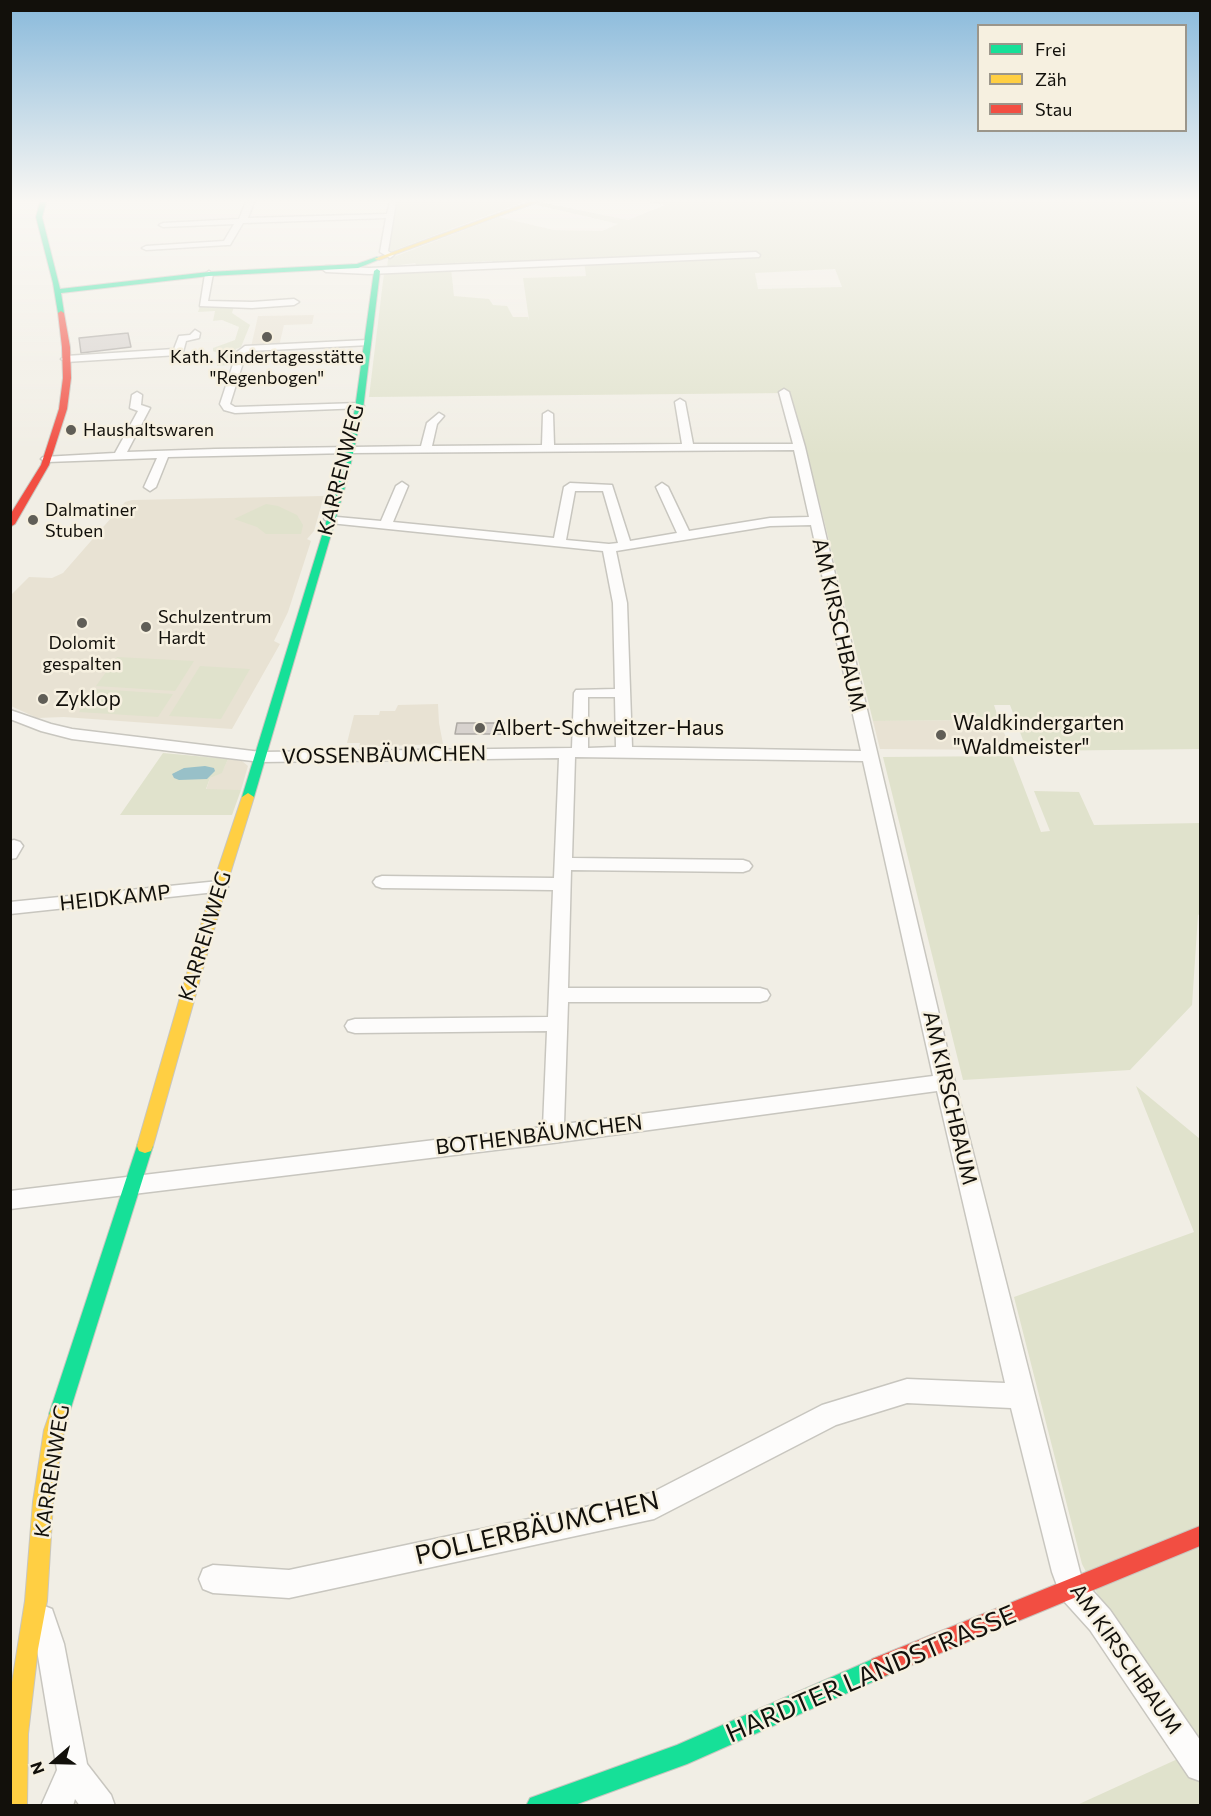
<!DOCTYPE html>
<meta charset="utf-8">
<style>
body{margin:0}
#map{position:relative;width:1211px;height:1816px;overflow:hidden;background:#f1eee5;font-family:Commissioner,sans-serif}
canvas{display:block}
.frame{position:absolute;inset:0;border:12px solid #12100b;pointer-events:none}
.legend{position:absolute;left:977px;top:24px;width:210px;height:108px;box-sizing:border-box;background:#f6f0e0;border:2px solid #9b968b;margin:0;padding:8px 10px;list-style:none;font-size:18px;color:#12100b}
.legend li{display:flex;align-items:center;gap:12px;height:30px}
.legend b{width:30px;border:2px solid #9b968b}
.north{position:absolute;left:24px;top:1732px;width:60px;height:60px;-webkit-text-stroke:4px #f6f0e0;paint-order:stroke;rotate:250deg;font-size:16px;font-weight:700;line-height:24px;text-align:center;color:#12100b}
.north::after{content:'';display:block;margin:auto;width:21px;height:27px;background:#12100b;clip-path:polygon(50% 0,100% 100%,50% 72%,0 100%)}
</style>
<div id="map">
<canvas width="1211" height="1816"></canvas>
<div class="frame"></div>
<ul class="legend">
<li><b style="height:8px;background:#16e098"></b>Frei</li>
<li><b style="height:8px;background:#ffcf43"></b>Zäh</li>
<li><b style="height:8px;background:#f24e42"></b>Stau</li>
</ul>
<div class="north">N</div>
</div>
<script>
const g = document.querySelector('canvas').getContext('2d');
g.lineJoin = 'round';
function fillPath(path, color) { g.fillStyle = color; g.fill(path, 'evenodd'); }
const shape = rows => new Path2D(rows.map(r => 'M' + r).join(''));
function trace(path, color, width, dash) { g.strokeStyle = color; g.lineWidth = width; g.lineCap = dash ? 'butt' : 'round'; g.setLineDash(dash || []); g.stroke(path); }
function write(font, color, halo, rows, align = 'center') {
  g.font = font + ' Commissioner,sans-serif'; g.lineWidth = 5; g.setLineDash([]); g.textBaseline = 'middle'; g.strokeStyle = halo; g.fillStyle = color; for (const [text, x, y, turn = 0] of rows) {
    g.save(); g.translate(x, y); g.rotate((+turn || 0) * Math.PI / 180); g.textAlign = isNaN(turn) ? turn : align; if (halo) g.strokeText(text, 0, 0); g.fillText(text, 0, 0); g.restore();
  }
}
const built = shape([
 [314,315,312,324,284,325,279,346,251,347,258,316],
 [324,496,314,531,307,539,311,541,288,612,274,641,280,644,232,729,64,717,37,718,11,706,11,595,29,577,52,578,63,573,125,502,132,500],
 [438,704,439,723,443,744,359,747,360,743,347,743,354,715,379,715,380,711,395,711,398,705],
 [999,720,1011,750,880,749,873,721],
 [228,759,242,761,248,766,241,790,206,790,210,778,222,772]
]);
const green = shape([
 [396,202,524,202,392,251,387,249],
 [539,202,628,220,665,205,649,202,1200,202,1200,749,1027,751,1010,705,994,705,999,720,873,721,819,500,789,393,369,397,384,273,451,268,454,296,489,299,493,305,507,306,513,317,528,317,529,320,523,278,586,276,584,262,493,263,492,261,416,265,415,263,387,267,388,259,499,217,554,230,602,231,618,224,533,204],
 [835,269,842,287,758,289,755,273],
 [200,306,234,306,232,313,250,325,241,347,236,349,229,365,217,366,218,353,213,351,213,348,235,340,239,327,222,320,213,321,215,311,198,312],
 [266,504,278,506,297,515,303,525,301,534,266,534,257,527,234,519],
 [117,657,194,661,175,691,96,686],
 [200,666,250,669,221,719,169,716],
 [95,689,173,694,158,717,79,712],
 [163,753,228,759,222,773,210,778,206,789,241,790,232,815,120,815],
 [1012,756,1041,832,1050,831,1034,791,1079,792,1094,825,1200,823,1200,914,1198,915,1192,1005,1130,1070,963,1080,883,757],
 [1136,1086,1200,1139,1200,1805,1077,1805,1182,1757,1082,1564,1014,1297,1194,1232]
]);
const water = shape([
 [205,766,214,768,215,771,207,779,179,780,174,778,172,774,184,768]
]);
const building = shape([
 [128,333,131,347,81,353,79,338,128,333],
 [457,723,504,723,502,734,455,734,457,723]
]);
const street = shape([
 [246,202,254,202,248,218,387,214,390,202,396,202,388,251,394,255,390,258,380,252,386,218,243,223,230,245,227,245,146,250,142,248,146,246,224,241,234,224,163,227,159,225,163,223,239,219,246,202],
 [756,252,760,255,759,257,369,274,326,272,322,269,326,266,369,268,756,252],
 [209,271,213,274,208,301,252,302,294,299,299,302,294,305,252,308,200,306,205,274,209,271],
 [195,330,200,333,199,338,186,341,183,352,178,355,66,362,61,359,66,356,174,349,179,336,190,335,195,330],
 [367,340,370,341,370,345,250,351,246,353,230,404,235,407,359,403,364,406,363,408,235,413,224,410,220,404,237,352,245,346,367,340],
 [784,389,789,392,805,447,955,1082,1080,1572,1083,1580,1110,1610,1200,1740,1200,1781,1189,1777,1090,1630,1062,1599,1052,1572,1011,1408,907,1403,836,1425,654,1519,289,1598,213,1593,203,1589,199,1579,203,1569,213,1565,289,1570,651,1493,822,1405,907,1379,1005,1383,937,1091,553,1143,10,1209,10,1191,543,1127,547,1031,355,1033,348,1031,345,1026,348,1021,355,1019,548,1017,553,890,382,888,376,886,373,882,376,878,382,876,554,878,559,758,261,762,72,739,41,731,10,719,10,710,51,724,72,729,261,752,572,748,574,693,576,690,615,689,613,603,603,551,330,523,324,519,326,516,381,521,396,486,402,482,408,486,393,522,554,538,564,487,570,483,612,485,630,541,677,533,656,487,662,483,668,487,689,531,770,518,809,517,794,450,350,453,168,457,156,487,150,491,144,487,157,458,47,462,41,459,43,457,115,453,138,411,130,408,132,395,137,392,142,395,141,405,150,408,127,452,215,449,421,446,427,423,439,413,444,416,437,424,432,446,542,445,543,414,548,411,553,414,554,445,682,444,675,402,680,399,685,402,693,444,793,444,779,392,784,389],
 [575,491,603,491,618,543,609,544,566,540,575,491],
 [811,525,861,751,632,747,627,603,616,551,770,526,811,525],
 [588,697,615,697,616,747,588,748,588,697],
 [575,757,863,761,933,1076,564,1124,568,1002,760,1002,767,1000,770,995,767,990,760,988,568,988,571,870,743,872,749,870,752,866,749,862,743,860,572,858,575,757],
 [14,840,20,842,23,846,16,858,10,859,10,841,14,840],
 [219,881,225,883,228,887,225,891,10,914,10,902,219,881],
 [42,1605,52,1609,64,1644,87,1764,111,1795,115,1806,80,1806,75,1799,73,1806,41,1806,57,1770,36,1644,28,1619,32,1609,42,1605]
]);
const fast = shape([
 [40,202,46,202,42,217,60,289,209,272,357,264,377,257,380,259,358,268,209,276,61,293,64,313,61,315,58,313,53,283,36,217,40,202],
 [377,269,380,271,363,409,347,480,254,797,248,801,242,797,339,480,355,409,374,271,377,269],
 [145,1139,151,1141,153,1146,69,1414,66,1421,59,1423,52,1421,49,1414,137,1146,139,1141,145,1139],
 [880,1656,888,1659,891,1667,888,1675,687,1764,572,1806,526,1806,530,1798,677,1745,880,1656]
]);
const slow = shape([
 [530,202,537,202,379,260,374,259,530,202],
 [248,793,254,797,226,887,153,1146,151,1151,145,1153,139,1151,137,1146,212,887,242,797,248,793],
 [59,1405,66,1407,69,1414,64,1430,53,1502,47,1601,38,1649,28,1734,27,1806,10,1806,10,1695,25,1601,33,1502,44,1430,52,1407,59,1405]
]);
const jam = shape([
 [61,311,64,313,70,347,71,378,67,409,49,465,15,524,10,527,10,515,41,465,59,409,63,378,62,347,58,313,61,311],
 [1200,1526,1200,1546,880,1678,872,1675,869,1667,872,1659,1200,1526]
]);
const markers = [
 [267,337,6,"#605e57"],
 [71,430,6,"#605e57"],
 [33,520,6,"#605e57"],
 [82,623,6,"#605e57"],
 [146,627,6,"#605e57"],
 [43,699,6,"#605e57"],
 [480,728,6,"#605e57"],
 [941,735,6,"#605e57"]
];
const farPoinames = [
 ["Kath. Kindertagesstätte",267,357,"center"],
 ["\"Regenbogen\"",267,378,"center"],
 ["Haushaltswaren",83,430],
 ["Dalmatiner",45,510],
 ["Stuben",45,531],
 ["Schulzentrum",158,617],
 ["Hardt",158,638],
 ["Dolomit",82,643,"center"],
 ["gespalten",82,664,"center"]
];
const streetNames = [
 ["KARRENWEG",341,470,-76],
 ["AM KIRSCHBAUM",839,625,77],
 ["VOSSENBÄUMCHEN",384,755,-1],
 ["HEIDKAMP",115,898,-6],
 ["KARRENWEG",205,936,-73],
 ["AM KIRSCHBAUM",950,1098,77],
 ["BOTHENBÄUMCHEN",539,1135,-7],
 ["KARRENWEG",52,1471,-81],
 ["AM KIRSCHBAUM",1126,1659,55]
];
const poiNames = [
 ["Zyklop",55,699],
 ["Waldkindergarten",953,723],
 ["\"Waldmeister\"",953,747],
 ["Albert-Schweitzer-Haus",492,728]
];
const nearStreetnames = [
 ["POLLERBÄUMCHEN",537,1528,-13],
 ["HARDTER LANDSTRASSE",871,1674,-23]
];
fillPath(built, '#e8e2d3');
fillPath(green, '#e0e2cc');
fillPath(water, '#98c0c8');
fillPath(building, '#d7d2ce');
trace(building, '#aeaaa5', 1.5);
trace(street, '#c8c6bf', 3);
trace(fast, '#c8c6bf', 2);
trace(slow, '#c8c6bf', 2);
trace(jam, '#c8c6bf', 2);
fillPath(street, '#fdfcfb');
fillPath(fast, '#16e098');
fillPath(slow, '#ffcf43');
fillPath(jam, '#f24e42');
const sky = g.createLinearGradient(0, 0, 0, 456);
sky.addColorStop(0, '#88b9db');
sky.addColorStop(0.44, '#f9f7f3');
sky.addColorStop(1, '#f9f7f300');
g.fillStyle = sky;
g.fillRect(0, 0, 1211, 456);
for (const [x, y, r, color] of markers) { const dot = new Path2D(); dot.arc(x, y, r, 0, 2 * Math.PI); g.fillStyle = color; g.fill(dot); trace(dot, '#f6f0e0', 2); }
write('18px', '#12100b', '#f6f0e0', farPoinames, 'left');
write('21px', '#12100b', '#f6f0e0', streetNames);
write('21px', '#12100b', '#f6f0e0', poiNames, 'left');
write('26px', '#12100b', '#f6f0e0', nearStreetnames);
</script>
